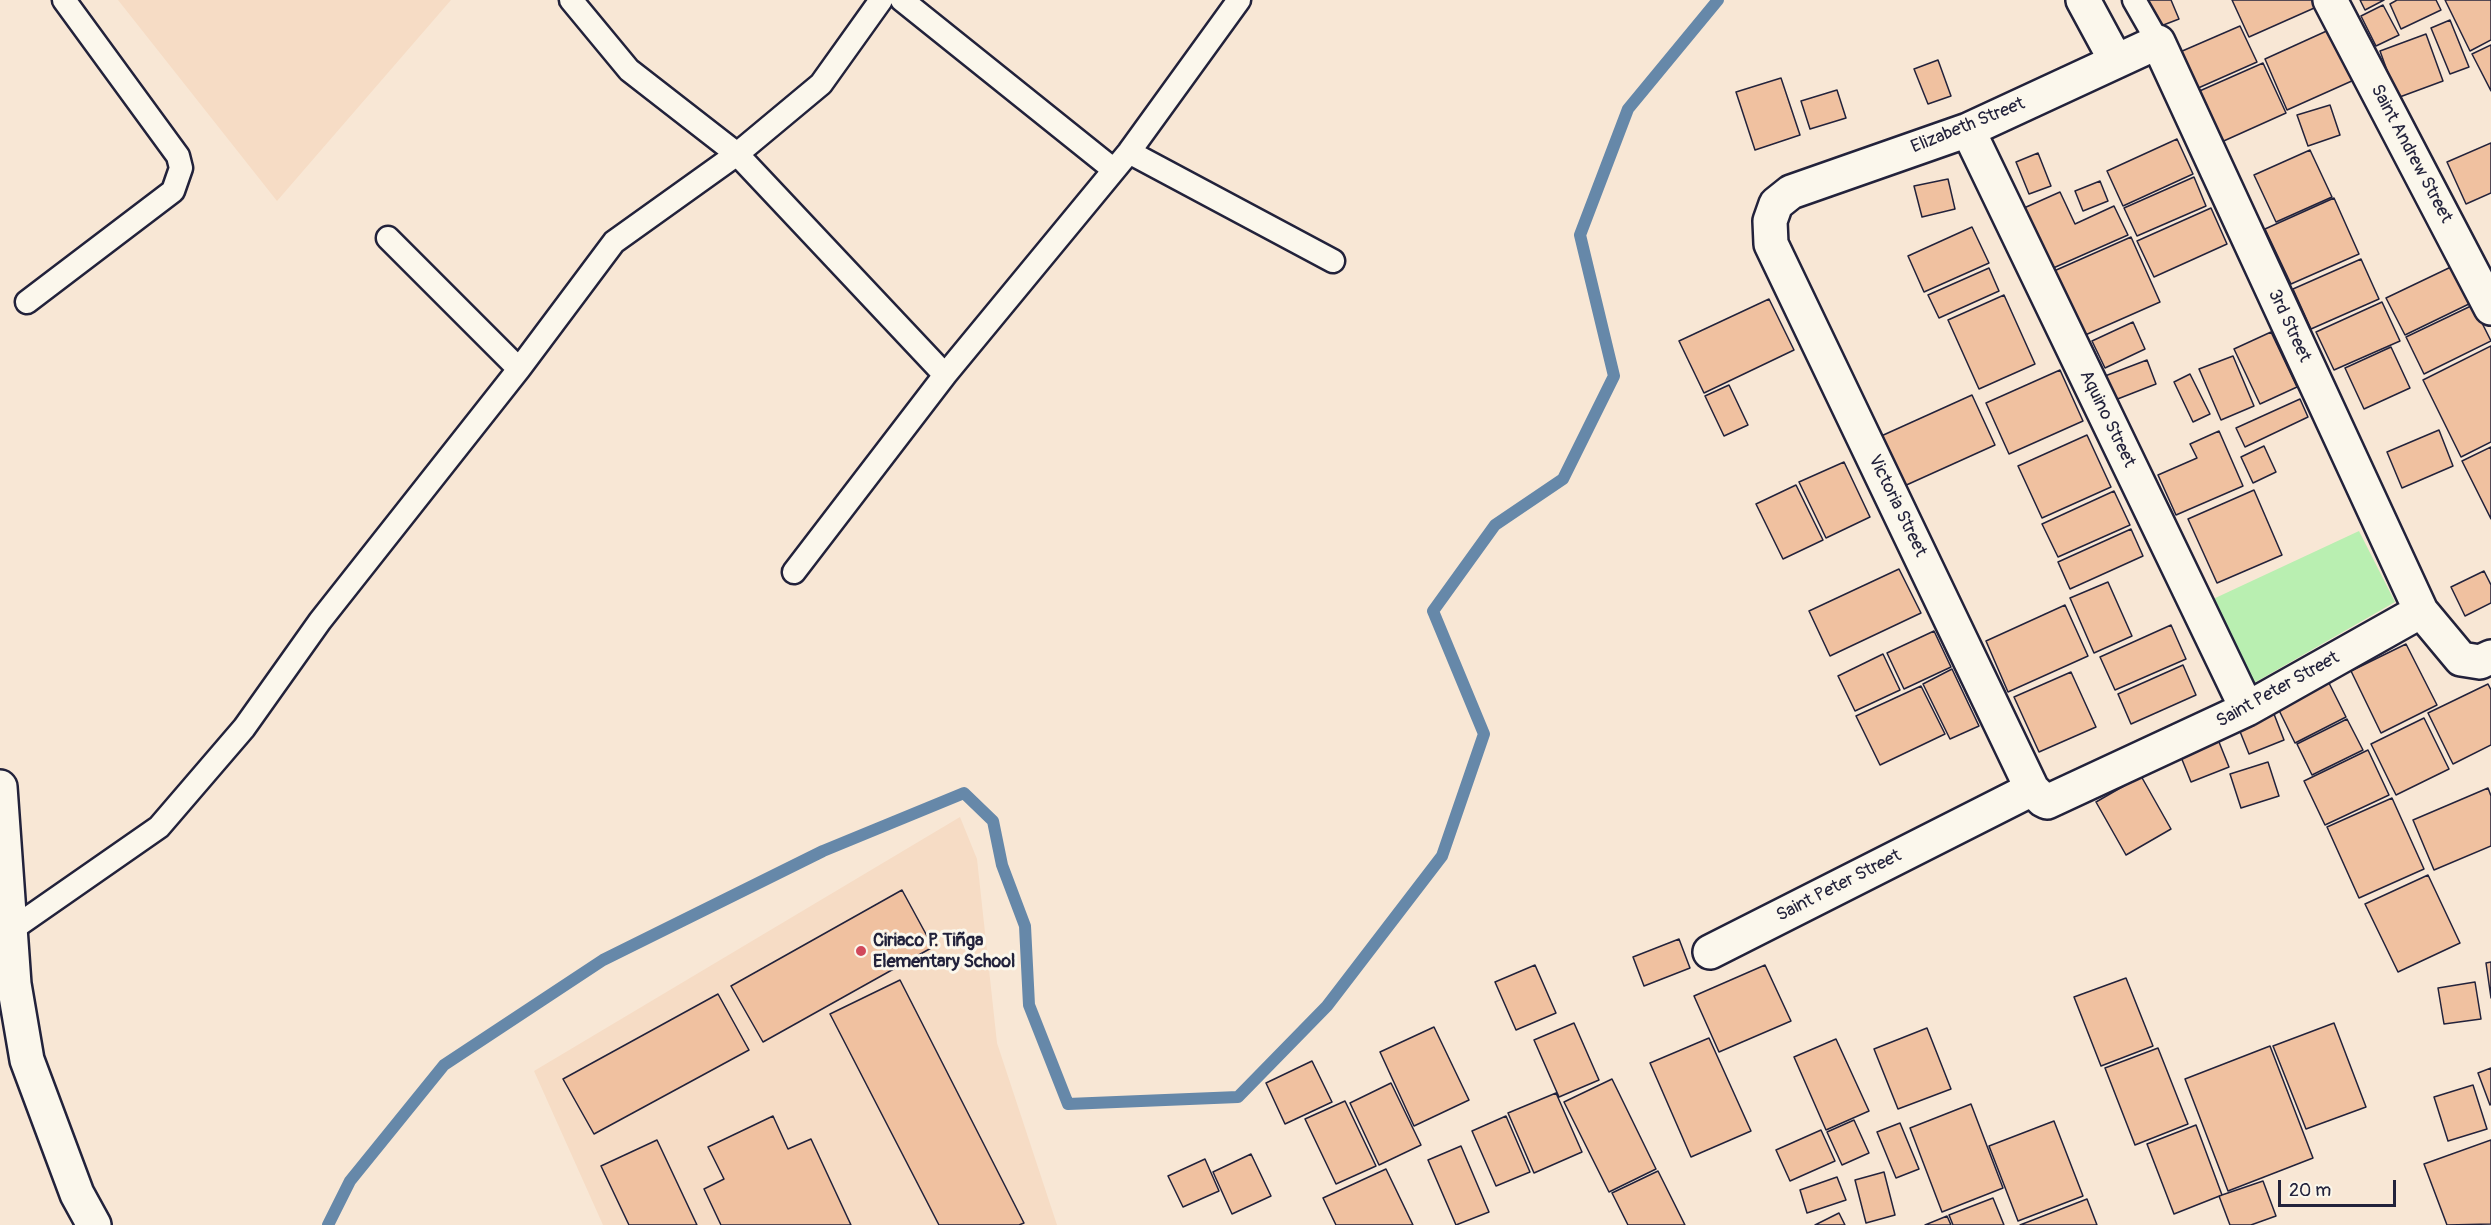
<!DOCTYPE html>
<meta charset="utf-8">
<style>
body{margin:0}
#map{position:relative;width:2491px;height:1225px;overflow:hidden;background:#f8e7d5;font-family:Pangolin,sans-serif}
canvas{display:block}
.scale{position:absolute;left:2278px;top:1180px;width:118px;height:27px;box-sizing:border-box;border:3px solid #22223b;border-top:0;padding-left:8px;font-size:18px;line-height:21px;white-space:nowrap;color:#22223b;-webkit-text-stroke:4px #fbf7ec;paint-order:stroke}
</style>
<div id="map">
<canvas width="2491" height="1225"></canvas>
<div class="scale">20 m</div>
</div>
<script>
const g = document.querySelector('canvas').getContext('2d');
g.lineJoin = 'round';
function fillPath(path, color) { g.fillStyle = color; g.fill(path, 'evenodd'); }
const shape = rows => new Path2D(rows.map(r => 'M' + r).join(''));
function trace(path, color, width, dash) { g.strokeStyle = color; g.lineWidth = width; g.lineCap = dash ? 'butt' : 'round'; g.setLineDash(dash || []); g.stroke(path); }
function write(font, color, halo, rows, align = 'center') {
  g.font = font + ' Pangolin,sans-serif'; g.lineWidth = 6; g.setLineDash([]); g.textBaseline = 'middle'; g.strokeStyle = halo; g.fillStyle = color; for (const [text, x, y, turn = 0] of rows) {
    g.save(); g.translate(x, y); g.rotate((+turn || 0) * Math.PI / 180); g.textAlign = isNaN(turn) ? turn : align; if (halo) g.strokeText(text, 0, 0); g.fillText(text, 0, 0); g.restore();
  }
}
const built = shape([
 [118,0,451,0,277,201],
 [960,817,977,859,997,1043,1057,1225,603,1225,534,1071]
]);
const green = shape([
 [2359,531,2395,602,2254,683,2211,600]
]);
const stream = shape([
 [328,1225,350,1181,444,1065,603,960,823,851,964,793,993,821,1002,865,1025,926,1029,1005,1068,1104,1238,1097,1327,1006,1442,856,1484,734,1433,611,1495,525,1563,479,1614,376,1580,235,1628,109,1718,0]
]);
const building = shape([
 [2145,0,2171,0,2179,19,2153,29,2145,0],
 [2232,0,2318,0,2321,5,2249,37,2232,0],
 [2360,0,2384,0,2365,10,2360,0],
 [2397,0,2436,0,2441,10,2401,29,2390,4,2397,0],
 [2445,0,2491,0,2491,40,2470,51,2445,0],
 [2383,5,2399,35,2376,46,2361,16,2383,5],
 [2450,20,2469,67,2450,74,2431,28,2450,20],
 [2240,26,2257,62,2196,89,2180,52,2240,26],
 [2331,29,2354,80,2287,110,2265,59,2331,29],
 [2426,34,2443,81,2397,98,2380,51,2426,34],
 [2491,45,2491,91,2472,54,2491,45],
 [1938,60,1951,96,1928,104,1914,69,1938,60],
 [2263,63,2286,113,2217,144,2195,93,2263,63],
 [1781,78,1800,135,1755,150,1736,92,1781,78],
 [1837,90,1846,118,1810,129,1801,101,1837,90],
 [2330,105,2340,135,2308,146,2297,115,2330,105],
 [2177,139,2193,174,2123,206,2107,171,2177,139],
 [2491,143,2491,193,2466,204,2447,162,2491,143],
 [2310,150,2332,197,2276,222,2254,175,2310,150],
 [2038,153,2051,186,2029,194,2016,162,2038,153],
 [2194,177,2206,206,2137,236,2124,208,2194,177],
 [1948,179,1955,209,1922,217,1914,186,1948,179],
 [2100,181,2108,201,2083,211,2075,191,2100,181],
 [2060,192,2075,224,2114,206,2128,235,2051,269,2024,208,2060,192],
 [2334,198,2359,254,2291,284,2265,229,2334,198],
 [2211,208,2227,244,2154,277,2137,241,2211,208],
 [1972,227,1989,263,1924,292,1908,256,1972,227],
 [2131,237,2160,302,2083,336,2054,271,2131,237],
 [2361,259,2379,299,2311,329,2293,289,2361,259],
 [2453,266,2471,303,2405,335,2386,298,2453,266],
 [1989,268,1999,291,1939,318,1928,295,1989,268],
 [2004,295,2035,364,1979,389,1948,320,2004,295],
 [1769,299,1794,350,1704,393,1679,341,1769,299],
 [2382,302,2400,341,2334,370,2316,332,2382,302],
 [2473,305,2491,341,2424,374,2406,337,2473,305],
 [2133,322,2145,349,2105,368,2092,341,2133,322],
 [2271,332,2297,387,2260,404,2234,349,2271,332],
 [2491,346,2491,442,2461,457,2423,380,2491,346],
 [2391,347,2410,388,2364,409,2345,368,2391,347],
 [2233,356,2254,406,2221,420,2199,369,2233,356],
 [2147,360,2156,384,2115,400,2105,376,2147,360],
 [2060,370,2083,421,2009,454,1986,403,2060,370],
 [2190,374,2210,414,2193,422,2174,382,2190,374],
 [1729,385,1748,425,1724,436,1705,396,1729,385],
 [1972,395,1995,445,1902,487,1879,437,1972,395],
 [2300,399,2308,417,2245,447,2236,428,2300,399],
 [2439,430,2453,466,2402,488,2387,452,2439,430],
 [2219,431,2243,486,2176,515,2158,475,2197,458,2190,444,2219,431],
 [2087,435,2111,487,2042,518,2018,466,2087,435],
 [2264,446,2276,472,2253,483,2241,457,2264,446],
 [2491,447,2491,519,2462,461,2491,447],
 [1844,462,1870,517,1826,538,1799,482,1844,462],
 [1796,485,1823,540,1783,559,1756,504,1796,485],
 [2254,490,2282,555,2217,583,2188,519,2254,490],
 [2114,491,2130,525,2058,557,2042,524,2114,491],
 [2131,529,2143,556,2070,589,2058,562,2131,529],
 [1899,569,1921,613,1830,656,1809,611,1899,569],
 [2484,571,2491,585,2491,603,2465,616,2451,587,2484,571],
 [2108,582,2132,636,2094,653,2070,598,2108,582],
 [2065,605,2088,656,2008,692,1986,641,2065,605],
 [2171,625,2186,659,2115,690,2100,657,2171,625],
 [1934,631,1951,667,1904,689,1887,653,1934,631],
 [2406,644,2437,705,2381,733,2351,671,2406,644],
 [1883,654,1900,690,1855,711,1838,676,1883,654],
 [2183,665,2196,695,2131,724,2118,694,2183,665],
 [1952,669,1979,726,1950,739,1923,684,1952,669],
 [2071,672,2096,727,2039,752,2014,697,2071,672],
 [2325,675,2346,717,2295,743,2274,700,2325,675],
 [2488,684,2491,690,2491,745,2453,764,2428,713,2488,684],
 [1921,686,1945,734,1880,765,1856,716,1921,686],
 [2274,714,2284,740,2249,754,2239,729,2274,714],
 [2424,718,2449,769,2396,795,2371,744,2424,718],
 [2347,719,2363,750,2312,775,2297,744,2347,719],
 [2217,737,2229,767,2191,782,2179,752,2217,737],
 [2368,750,2389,795,2325,825,2304,781,2368,750],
 [2268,762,2279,796,2241,808,2230,774,2268,762],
 [2141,776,2171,829,2126,855,2096,802,2141,776],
 [2488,788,2491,796,2491,846,2434,870,2413,820,2488,788],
 [2392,798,2424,869,2359,898,2327,827,2392,798],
 [2428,875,2460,943,2398,972,2365,904,2428,875],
 [902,890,933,947,763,1042,731,986,902,890],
 [1679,939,1690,968,1644,986,1633,957,1679,939],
 [2491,962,2491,998,2486,963,2491,962],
 [1535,965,1556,1013,1516,1030,1495,982,1535,965],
 [1765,965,1791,1021,1719,1052,1694,996,1765,965],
 [2126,978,2153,1046,2101,1066,2074,997,2126,978],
 [900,980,1024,1223,1019,1225,939,1225,830,1014,900,980],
 [2475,982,2481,1019,2444,1024,2438,988,2475,982],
 [718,994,749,1050,594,1134,563,1079,718,994],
 [1574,1023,1599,1080,1559,1097,1534,1040,1574,1023],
 [2334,1023,2366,1107,2306,1129,2273,1046,2334,1023],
 [1434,1027,1469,1100,1414,1126,1380,1052,1434,1027],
 [1927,1028,1951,1089,1898,1109,1874,1049,1927,1028],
 [1709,1038,1751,1131,1691,1157,1650,1063,1709,1038],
 [1836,1039,1869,1111,1826,1130,1794,1057,1836,1039],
 [2270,1046,2313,1158,2228,1191,2185,1079,2270,1046],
 [2158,1048,2188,1124,2135,1145,2105,1068,2158,1048],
 [1312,1061,1332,1102,1285,1124,1266,1083,1312,1061],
 [2491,1068,2491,1104,2490,1105,2478,1073,2491,1068],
 [1612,1079,1656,1169,1609,1192,1564,1102,1612,1079],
 [1391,1083,1421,1145,1379,1165,1350,1103,1391,1083],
 [2473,1085,2487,1129,2448,1141,2434,1097,2473,1085],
 [1556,1093,1582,1152,1534,1173,1508,1113,1556,1093],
 [1345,1101,1376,1166,1336,1184,1305,1119,1345,1101],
 [1971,1104,2003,1188,1942,1212,1910,1128,1971,1104],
 [773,1116,788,1149,811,1139,851,1225,721,1225,704,1189,724,1179,708,1147,773,1116],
 [1506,1116,1530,1172,1496,1186,1472,1131,1506,1116],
 [1854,1120,1869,1153,1842,1165,1827,1132,1854,1120],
 [2054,1121,2083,1196,2018,1221,1989,1146,2054,1121],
 [1900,1123,1919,1169,1896,1178,1877,1132,1900,1123],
 [2196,1125,2222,1195,2174,1214,2147,1144,2196,1125],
 [1821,1130,1835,1161,1790,1181,1776,1150,1821,1130],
 [657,1140,697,1225,629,1225,601,1166,657,1140],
 [2491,1140,2491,1224,2447,1225,2424,1164,2491,1140],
 [1461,1146,1489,1212,1456,1225,1428,1160,1461,1146],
 [1251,1154,1271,1196,1232,1214,1213,1172,1251,1154],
 [1205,1159,1219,1191,1183,1207,1168,1176,1205,1159],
 [1386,1169,1413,1225,1336,1225,1323,1198,1386,1169],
 [1658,1171,1685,1225,1628,1225,1612,1193,1658,1171],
 [1884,1172,1895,1215,1866,1223,1855,1180,1884,1172],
 [1837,1177,1846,1200,1807,1213,1800,1190,1837,1177],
 [2263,1181,2276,1216,2251,1225,2230,1225,2219,1196,2263,1181],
 [1993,1198,2004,1225,1953,1225,1949,1215,1993,1198],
 [2087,1199,2097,1225,2020,1225,2087,1199],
 [1839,1213,1845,1225,1815,1225,1839,1213],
 [1947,1216,1951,1225,1925,1225,1947,1216]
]);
const lane = shape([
 [571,0,629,70,737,154,945,375],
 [902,0,1114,170],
 [2134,0,2158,42],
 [1129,152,1333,261],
 [388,238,519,369],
 [27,302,173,191,181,168,178,156,64,0],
 [794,572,945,375,1129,152,1239,0],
 [1,937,159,827,244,728,320,621,519,369,614,242,737,154,821,84,881,0]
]);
const street = shape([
 [2083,0,2116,61],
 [2330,0,2491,308],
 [1968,130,2247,709],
 [2421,611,2158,42,1968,130,1791,192,1776,204,1770,221,1771,244,2032,789,2043,800,2047,802,2247,709,2421,611,2461,659,2480,662,2491,657],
 [1710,952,2032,789]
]);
const secondary = shape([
 [0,787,14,984,27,1060,77,1194,94,1225]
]);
const markers = [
 [861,951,6,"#d1495b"]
];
const streetNames = [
 ["Elizabeth Street",1968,126,-22],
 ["Saint Andrew Street",2411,154,62],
 ["3rd Street",2289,326,65],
 ["Aquino Street",2107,419,64],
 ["Victoria Street",1897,506,64],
 ["Saint Peter Street",2278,690,-29],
 ["Saint Peter Street",1839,886,-27]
];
const poiNames = [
 ["Ciriaco P. Tiñga",873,941],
 ["Elementary School",873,962]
];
fillPath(built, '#f6dcc5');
fillPath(green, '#b9efb1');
trace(stream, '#6688a9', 12);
fillPath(building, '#f0c1a0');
trace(building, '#22223b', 1.5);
trace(lane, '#22223b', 27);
trace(street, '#22223b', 38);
trace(secondary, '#22223b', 38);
trace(lane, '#fbf7ec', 22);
trace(street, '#fbf7ec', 33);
trace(secondary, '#fbf7ec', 33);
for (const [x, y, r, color] of markers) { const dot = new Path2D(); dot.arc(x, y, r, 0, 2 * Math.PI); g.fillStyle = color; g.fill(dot); trace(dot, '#fbf7ec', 2); }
write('18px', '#22223b', '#fbf7ec', streetNames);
write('bold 18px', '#22223b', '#fbf7ec', poiNames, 'left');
</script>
